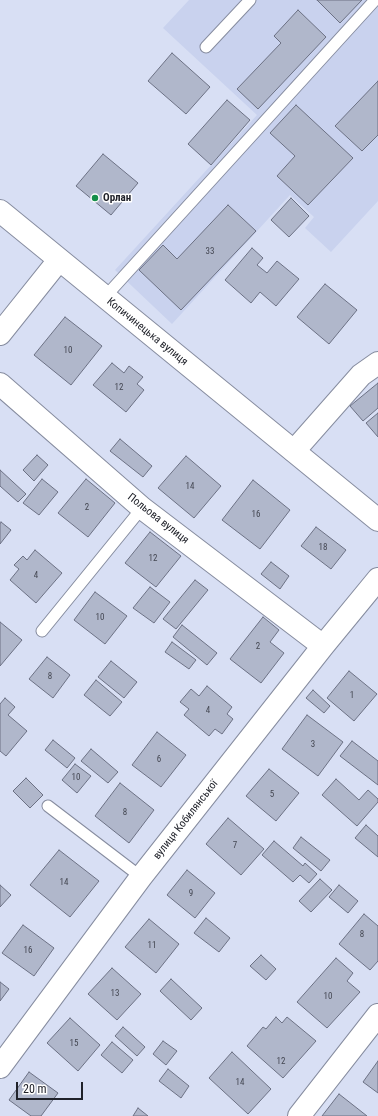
<!DOCTYPE html>
<meta charset="utf-8">
<style>
body{margin:0}
#map{position:relative;width:378px;height:1116px;overflow:hidden;background:#d8dff4;font-family:"Roboto Condensed",sans-serif}
canvas{display:block}
.scale{position:absolute;left:16px;top:1082px;width:67px;height:18px;box-sizing:border-box;border:2px solid #20222a;border-top:0;padding-left:5px;font-size:12px;line-height:14px;white-space:nowrap;color:#20222a;-webkit-text-stroke:3px #fff;paint-order:stroke}
</style>
<div id="map">
<canvas width="378" height="1116"></canvas>
<div class="scale">20 m</div>
</div>
<script>
const g = document.querySelector('canvas').getContext('2d');
g.lineJoin = 'round';
function fillPath(path, color) { g.fillStyle = color; g.fill(path, 'evenodd'); }
const shape = rows => new Path2D(rows.map(r => 'M' + r).join(''));
function trace(path, color, width, dash) { g.strokeStyle = color; g.lineWidth = width; g.lineCap = dash ? 'butt' : 'round'; g.setLineDash(dash || []); g.stroke(path); }
function write(font, color, halo, rows, align = 'center') {
  g.font = font + ' "Roboto Condensed",sans-serif'; g.lineWidth = 3; g.setLineDash([]); g.textBaseline = 'middle'; g.strokeStyle = halo; g.fillStyle = color; for (const [text, x, y, turn = 0] of rows) {
    g.save(); g.translate(x, y); g.rotate((+turn || 0) * Math.PI / 180); g.textAlign = isNaN(turn) ? turn : align; if (halo) g.strokeText(text, 0, 0); g.fillText(text, 0, 0); g.restore();
  }
}
const built = shape([
 [189,0,378,0,378,201,331,252,305,228,314,217,290,195,172,324,115,270,257,115,163,28]
]);
const building = shape([
 [317,0,362,0,340,23,317,0],
 [298,10,326,37,258,109,237,89,281,43,274,36,298,10],
 [172,53,210,87,186,114,148,81,172,53],
 [378,81,378,135,362,151,335,126,378,81],
 [227,100,250,120,211,165,188,144,227,100],
 [296,105,353,158,308,205,277,176,295,156,270,133,296,105],
 [103,154,138,183,111,215,76,186,103,154],
 [291,198,309,216,289,237,271,220,291,198],
 [228,205,256,231,181,310,139,270,163,245,177,259,228,205],
 [252,248,263,258,257,265,267,273,277,261,299,279,276,306,260,292,251,303,225,280,252,248],
 [325,284,357,310,329,344,297,317,325,284],
 [65,317,102,346,71,385,34,355,65,317],
 [112,363,124,373,129,366,143,377,137,384,144,390,126,412,93,385,112,363],
 [378,383,378,408,363,421,350,406,378,383],
 [378,413,378,437,366,423,378,413],
 [120,439,152,466,143,477,110,451,120,439],
 [37,455,48,465,34,481,23,470,37,455],
 [186,456,221,486,194,518,158,488,186,456],
 [0,470,26,494,18,502,0,486,0,470],
 [42,479,58,492,39,515,23,503,42,479],
 [86,479,115,503,88,537,58,513,86,479],
 [253,480,290,510,260,549,222,520,253,480],
 [1,522,11,530,0,544,0,524,1,522],
 [316,527,346,550,331,569,301,546,316,527],
 [150,532,181,556,156,587,125,563,150,532],
 [35,550,62,573,36,603,10,580,19,569,14,565,23,556,27,560,35,550],
 [271,562,289,576,280,589,261,574,271,562],
 [195,580,208,590,176,629,163,619,195,580],
 [150,587,170,602,154,623,133,608,150,587],
 [95,592,127,616,105,644,74,620,95,592],
 [263,617,279,630,270,642,284,653,261,683,230,659,263,617],
 [0,622,22,640,0,666,0,622],
 [182,625,217,653,207,665,173,637,182,625],
 [172,642,196,660,189,669,165,652,172,642],
 [47,657,70,675,53,698,29,679,47,657],
 [111,661,137,682,124,698,98,677,111,661],
 [349,671,377,694,354,721,327,698,349,671],
 [96,680,122,702,110,716,84,695,96,680],
 [207,686,232,707,227,714,233,719,222,734,215,729,209,736,184,715,189,709,180,702,191,689,199,696,207,686],
 [313,690,330,706,324,713,306,698,313,690],
 [5,698,15,707,8,715,27,731,6,756,0,751,0,704,5,698],
 [307,715,343,742,318,776,282,749,307,715],
 [157,732,186,755,161,787,132,765,157,732],
 [53,740,75,758,67,768,45,750,53,740],
 [352,741,378,761,378,785,340,756,352,741],
 [91,749,118,772,108,783,81,761,91,749],
 [75,764,91,776,77,793,62,780,75,764],
 [269,769,299,793,276,821,246,796,269,769],
 [26,778,43,795,30,808,13,791,26,778],
 [336,779,359,800,368,790,378,799,378,802,357,826,322,795,336,779],
 [120,783,154,810,129,843,95,816,120,783],
 [228,818,264,849,241,875,206,844,228,818],
 [366,825,378,836,378,857,355,838,366,825],
 [301,837,330,860,321,871,293,848,301,837],
 [274,841,303,866,305,863,317,874,309,883,300,875,293,882,262,855,274,841],
 [59,850,99,881,70,917,30,885,59,850],
 [187,870,215,893,195,918,167,895,187,870],
 [320,879,332,890,311,912,299,901,320,879],
 [0,885,11,895,0,907,0,885],
 [339,885,358,901,348,913,329,897,339,885],
 [364,914,378,926,378,961,370,970,339,944,364,914],
 [206,918,230,938,219,952,194,933,206,918],
 [149,919,179,944,156,973,125,947,149,919],
 [23,925,54,948,34,976,2,953,23,925],
 [261,955,276,969,266,980,250,966,261,955],
 [336,958,353,973,347,981,360,992,327,1028,297,1002,336,958],
 [112,968,141,994,117,1020,88,994,112,968],
 [171,979,202,1008,191,1020,160,991,171,979],
 [0,982,9,989,0,1001,0,982],
 [276,1017,282,1023,287,1017,316,1041,283,1078,247,1046,263,1027,266,1029,276,1017],
 [70,1018,100,1045,78,1071,47,1043,70,1018],
 [123,1027,145,1047,137,1056,115,1036,123,1027],
 [163,1041,177,1051,166,1065,153,1054,163,1041],
 [112,1042,133,1060,122,1073,101,1055,112,1042],
 [232,1052,271,1089,248,1114,209,1078,232,1052],
 [378,1061,378,1093,363,1082,378,1061],
 [168,1069,189,1086,181,1098,159,1081,168,1069],
 [29,1072,58,1093,41,1116,31,1116,9,1100,29,1072],
 [339,1094,367,1116,322,1116,339,1094],
 [138,1108,148,1116,133,1116,138,1108]
]);
const service = shape([
 [206,47,250,0],
 [105,297,375,0],
 [42,631,142,508],
 [48,806,141,877]
]);
const minor = shape([
 [0,334,59,260],
 [0,384,142,508,323,646],
 [294,451,361,375,378,363],
 [0,1067,141,877,323,646,378,579],
 [299,1116,378,1015]
]);
const secondary = shape([
 [0,211,378,520]
]);
const markers = [
 [95,198,4,"#148e49"]
];
const numberNames = [
 ["33",210,252],
 ["10",68,351],
 ["12",119,388],
 ["14",190,487],
 ["2",87,508],
 ["16",256,515],
 ["18",323,548],
 ["12",153,559],
 ["4",36,576],
 ["10",100,618],
 ["2",258,647],
 ["8",50,677],
 ["1",352,696],
 ["4",208,711],
 ["3",313,745],
 ["6",159,760],
 ["10",76,778],
 ["5",272,795],
 ["8",125,813],
 ["7",235,846],
 ["14",64,883],
 ["9",191,894],
 ["8",362,935],
 ["11",152,946],
 ["16",28,951],
 ["13",115,994],
 ["10",328,997],
 ["15",74,1044],
 ["12",281,1062],
 ["14",240,1083]
];
const poiNames = [
 ["Орлан",103,198]
];
const streetNames = [
 ["Копичинецька вулиця",147,332,39],
 ["Польова вулиця",158,519,38],
 ["вулиця Кобилянської",186,820,-52]
];
fillPath(built, '#c9d2ee');
fillPath(building, '#b0b7cb');
trace(building, '#6c7184', 1);
trace(service, '#868c9f', 13);
trace(minor, '#868c9f', 24);
trace(secondary, '#868c9f', 24);
trace(service, '#fff', 11);
trace(minor, '#fff', 22);
trace(secondary, '#fff', 22);
for (const [x, y, r, color] of markers) { const dot = new Path2D(); dot.arc(x, y, r, 0, 2 * Math.PI); g.fillStyle = color; g.fill(dot); trace(dot, '#fff', 1.5); }
write('9px', '#444752', null, numberNames);
write('bold 11px', '#20222a', '#fff', poiNames, 'left');
write('11px', '#20222a', '#fff', streetNames);
</script>
